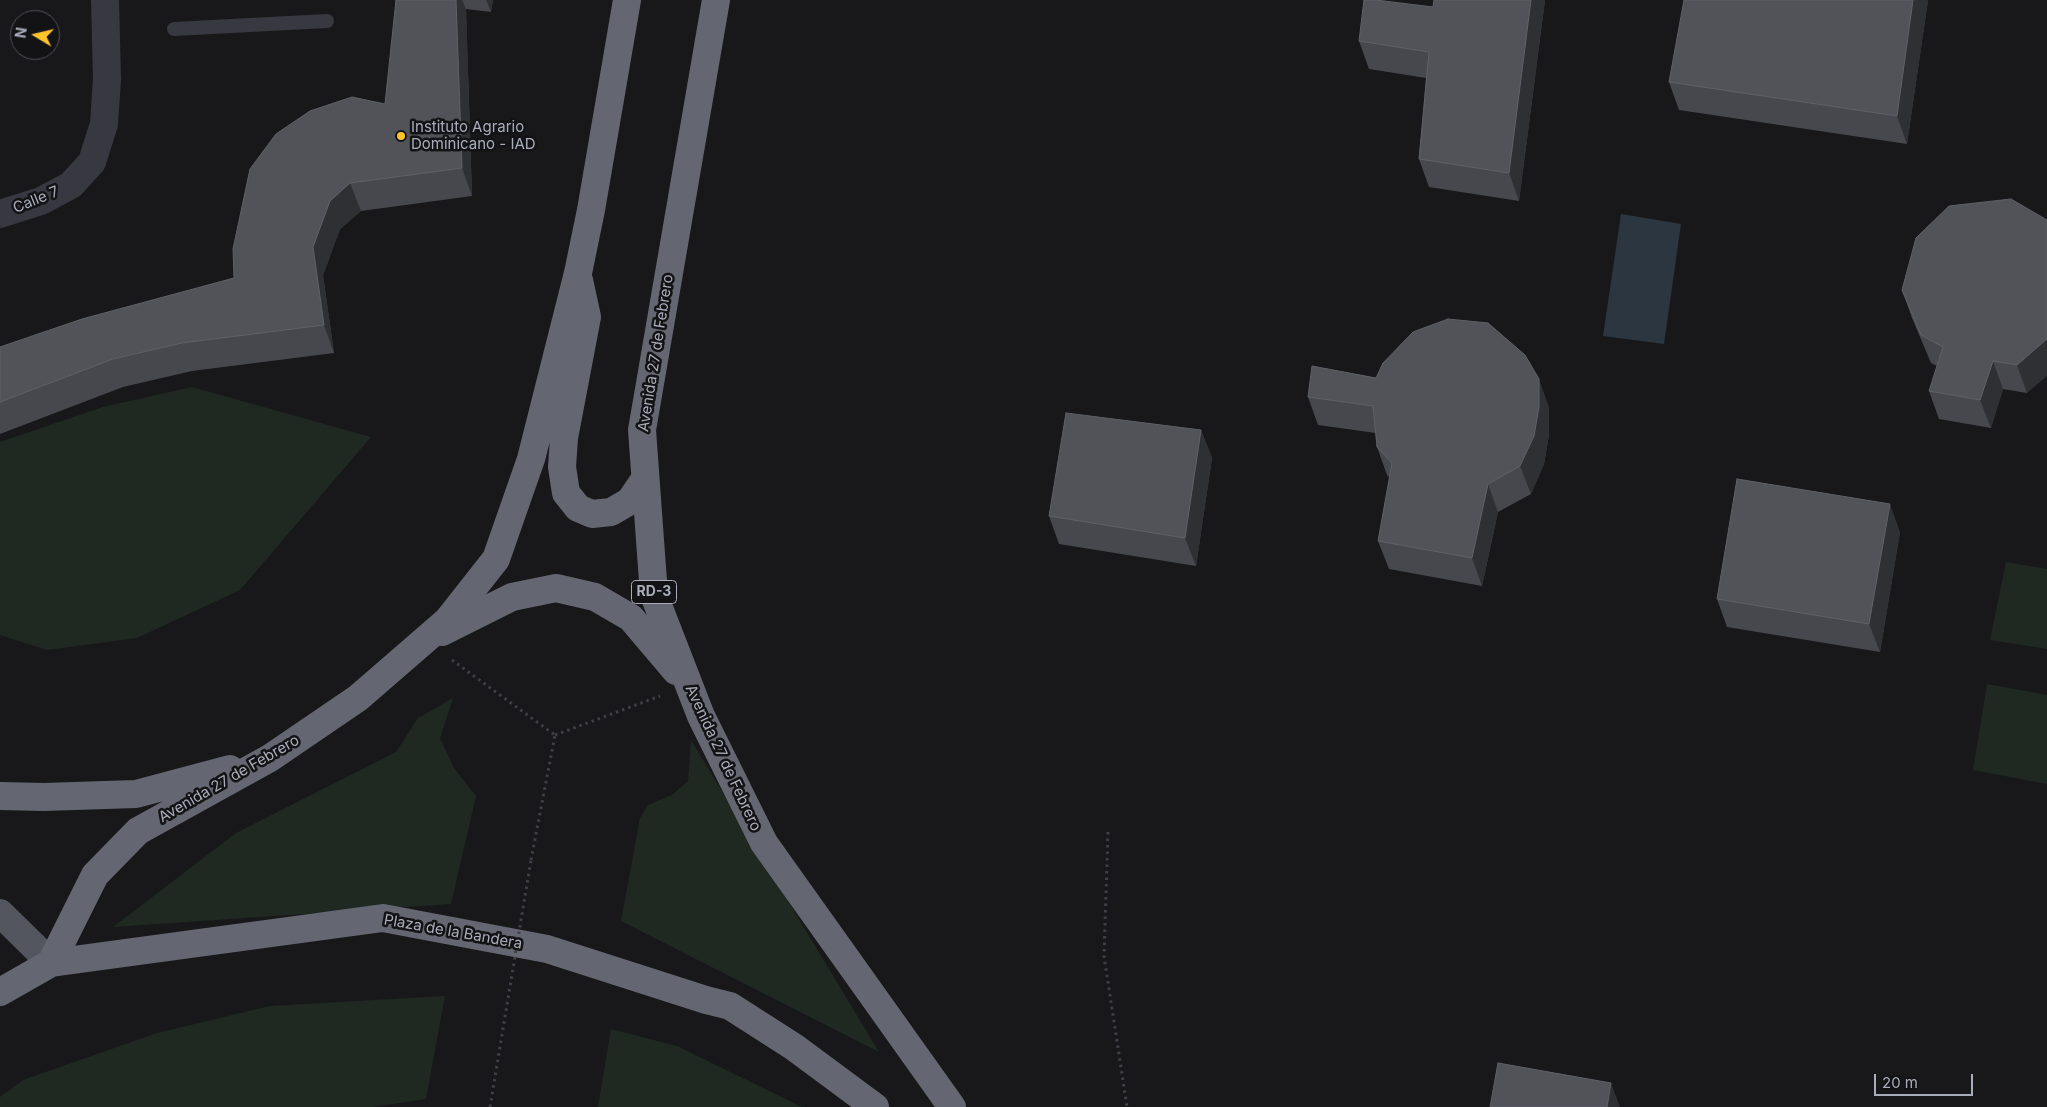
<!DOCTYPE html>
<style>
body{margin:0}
#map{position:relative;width:2047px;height:1107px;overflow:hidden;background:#18181a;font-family:Inter,sans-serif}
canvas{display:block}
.north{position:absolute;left:10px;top:10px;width:50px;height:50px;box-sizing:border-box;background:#131315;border:1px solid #4f5157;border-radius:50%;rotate:279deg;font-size:14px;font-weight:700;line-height:20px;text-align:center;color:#a9adbb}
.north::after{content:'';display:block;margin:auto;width:18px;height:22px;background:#ffc32b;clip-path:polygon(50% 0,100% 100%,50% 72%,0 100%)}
.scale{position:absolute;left:1874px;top:1074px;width:99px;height:22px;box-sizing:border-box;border:2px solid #a9adbb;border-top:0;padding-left:6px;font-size:15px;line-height:18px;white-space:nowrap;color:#a9adbb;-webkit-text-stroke:4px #131315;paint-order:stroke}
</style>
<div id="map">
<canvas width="2047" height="1107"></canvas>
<div class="north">N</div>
<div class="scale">20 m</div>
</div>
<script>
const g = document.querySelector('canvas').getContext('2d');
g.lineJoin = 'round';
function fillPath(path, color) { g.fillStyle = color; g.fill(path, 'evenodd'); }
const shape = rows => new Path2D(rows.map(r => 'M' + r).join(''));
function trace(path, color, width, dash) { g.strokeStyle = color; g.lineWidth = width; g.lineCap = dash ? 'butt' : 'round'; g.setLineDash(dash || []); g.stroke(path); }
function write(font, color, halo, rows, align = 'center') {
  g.font = font + ' Inter,sans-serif'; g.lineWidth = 5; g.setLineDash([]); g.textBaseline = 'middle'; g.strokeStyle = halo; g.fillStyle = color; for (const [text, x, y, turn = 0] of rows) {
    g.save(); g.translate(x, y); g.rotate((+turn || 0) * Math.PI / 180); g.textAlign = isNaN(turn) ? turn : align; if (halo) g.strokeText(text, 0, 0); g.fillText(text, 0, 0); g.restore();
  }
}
const green = shape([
 [192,387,371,437,240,590,137,638,47,650,0,635,0,442,103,407],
 [2006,562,2047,569,2047,649,1990,640],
 [1987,684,2047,695,2047,784,1973,770],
 [453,698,440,738,454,768,476,796,451,904,113,927,236,833,396,752,418,718],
 [691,740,879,1052,621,921,640,818,648,805,672,795,688,781],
 [445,996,426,1099,373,1107,0,1107,0,1097,23,1080,157,1033,270,1006],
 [611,1029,677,1046,802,1107,598,1107]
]);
const water = shape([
 [1621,214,1681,224,1664,344,1603,336]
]);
const path = shape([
 [452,660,555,735],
 [555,735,660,696],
 [1108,832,1104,956,1127,1107],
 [531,860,555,735]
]);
const lane = shape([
 [174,29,327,21]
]);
const street = shape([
 [0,214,41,201,71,185,92,162,104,124,107,79,105,0]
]);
const primary = shape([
 [0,913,51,963]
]);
const highway = shape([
 [716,0,642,430,654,595,701,716,764,843,952,1107],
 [579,280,587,317,564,438,562,467,566,493,578,508,592,514,611,512,630,501,645,479],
 [442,632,512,597,556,588,595,597,631,618,676,671],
 [0,796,44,797,136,794,230,769],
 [51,963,95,875,138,831,270,758,358,698,448,620,496,559,531,459,578,273,591,210,627,0],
 [0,992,51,963,383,918,547,949,706,1000,730,1006,794,1047,875,1107]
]);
const pathBridge = shape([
 [490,1107,531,860]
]);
const wall = shape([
 [396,0,493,0,491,12,466,9,472,196,361,211,340,229,323,275,334,353,192,371,123,387,0,434,0,347,234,278,385,104],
 [1434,0,1545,0,1519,201,1429,187,1419,159,1426,78,1369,69,1359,41,1433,7],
 [1928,0,1907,144,1679,110,1669,82],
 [2011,199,2027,393,2003,389,1991,428,1939,419,1929,391,1937,366,1931,363,1912,318,1902,290],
 [1376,378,1549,407,1549,435,1544,464,1531,494,1498,512,1482,586,1389,569,1378,541,1390,478,1387,475,1377,447,1376,433,1318,425,1308,397],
 [1201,430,1212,458,1196,566,1059,544,1049,516],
 [1900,532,1880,652,1727,627,1717,599]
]);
const shadedWall = shape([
 [456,0,462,0,466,9,472,196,462,168],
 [486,0,493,0,491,12],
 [1531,0,1545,0,1519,201,1509,173],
 [1913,0,1928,0,1907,144,1897,116],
 [350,183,361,211,340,229,323,275,334,353,324,325,313,247,330,201],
 [2047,339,2047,376,2027,393,2017,365],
 [1993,361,2003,389,1991,428,1980,400],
 [1539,379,1549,407,1549,435,1544,464,1531,494,1520,466],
 [1201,430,1212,458,1196,566,1185,538],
 [1488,484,1498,512,1482,586,1472,558],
 [1890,504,1900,532,1880,652,1869,624],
 [1611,1083,1620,1107,1607,1107]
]);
const building = shape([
 [396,0,456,0,462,168,350,183,330,201,313,247,324,325,182,343,113,359,0,402,0,347,82,319,234,278,233,249,250,169,276,134,310,111,352,97,385,104,396,0],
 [1364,0,1376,0,1433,7,1434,0,1531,0,1509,173,1419,159,1429,52,1359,41,1364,0],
 [1684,0,1913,0,1897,116,1669,82,1684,0],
 [2011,199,2047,220,2047,339,2017,365,1993,361,1980,400,1929,391,1943,347,1921,335,1902,290,1916,238,1949,206,2011,199],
 [1448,319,1488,323,1525,355,1539,379,1539,407,1534,436,1520,466,1488,484,1472,558,1378,541,1392,463,1377,447,1373,406,1308,397,1312,366,1376,378,1383,363,1413,332,1448,319],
 [1066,413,1201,430,1185,538,1049,516,1066,413],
 [1737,479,1890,504,1869,624,1717,599,1737,479],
 [1498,1063,1611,1083,1607,1107,1490,1107,1498,1063]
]);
const markers = [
 [401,136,5,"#ffc32b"]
];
const shields = [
 [654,592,45]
];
const shieldNames = [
 ["RD-3",654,592]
];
const poiNames = [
 ["Instituto Agrario",411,127],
 ["Dominicano - IAD",411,144]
];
const streetNames = [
 ["Calle 7",36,200,-22],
 ["Avenida 27 de Febrero",656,353,-81],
 ["Avenida 27 de Febrero",723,758,65],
 ["Avenida 27 de Febrero",229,779,-30],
 ["Plaza de la Bandera",453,932,10]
];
fillPath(green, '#1f2921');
fillPath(water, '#2c3640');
trace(path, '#3e4047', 3, [2.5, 4]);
trace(lane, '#383940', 14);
trace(street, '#383940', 28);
trace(primary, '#54565f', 28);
trace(highway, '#646771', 28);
trace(pathBridge, '#3e4047', 3, [2.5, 4]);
fillPath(wall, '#46484d');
fillPath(shadedWall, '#2f3034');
fillPath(building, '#515359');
trace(building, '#5f6168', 1);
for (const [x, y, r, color] of markers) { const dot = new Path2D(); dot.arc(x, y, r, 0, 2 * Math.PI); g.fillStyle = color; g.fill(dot); trace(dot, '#131315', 2); }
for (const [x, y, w] of shields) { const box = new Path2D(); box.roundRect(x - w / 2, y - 11.5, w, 23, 4); g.fillStyle = '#131315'; g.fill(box); trace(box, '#a9adbb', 1); }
write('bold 14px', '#a9adbb', null, shieldNames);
write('15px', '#a9adbb', '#131315', poiNames, 'left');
write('15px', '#a9adbb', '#131315', streetNames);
</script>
